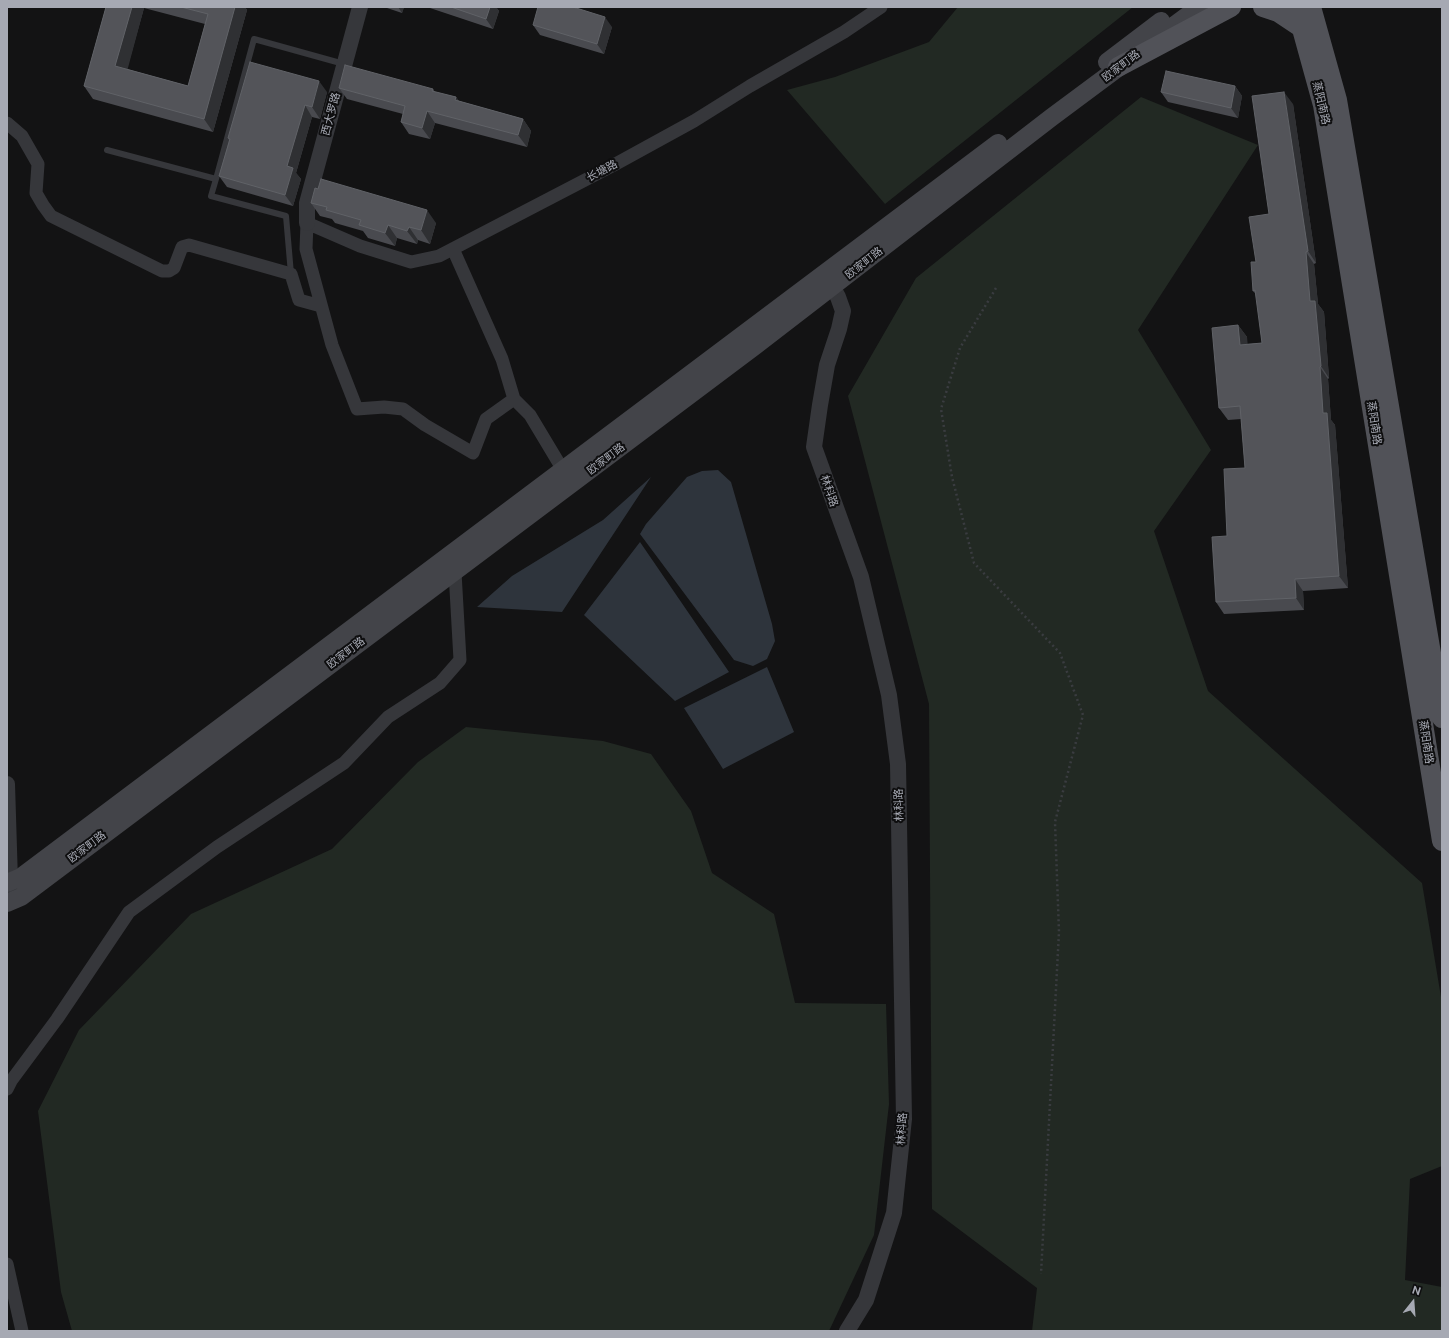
<!DOCTYPE html>
<meta charset="utf-8">
<style>
body{margin:0}
#map{position:relative;width:1449px;height:1338px;overflow:hidden;background:#131314;font-family:"Public Sans",sans-serif}
canvas{display:block}
.frame{position:absolute;inset:0;border:8px solid #a6a9b3;pointer-events:none}
.north{position:absolute;left:1393px;top:1282px;width:40px;height:40px;-webkit-text-stroke:3px #0e0e0f;paint-order:stroke;rotate:17deg;font-size:11px;font-weight:700;line-height:16px;text-align:center;color:#a6a9b3}
.north::after{content:'';display:block;margin:auto;width:14px;height:18px;background:#a6a9b3;clip-path:polygon(50% 0,100% 100%,50% 72%,0 100%)}
</style>
<div id="map">
<canvas width="1449" height="1338"></canvas>
<div class="frame"></div>
<div class="north">N</div>
</div>
<script>
const g = document.querySelector('canvas').getContext('2d');
g.lineJoin = 'round';
function fillPath(path, color) { g.fillStyle = color; g.fill(path, 'evenodd'); }
const shape = rows => new Path2D(rows.map(r => 'M' + r).join(''));
function trace(path, color, width, dash) { g.strokeStyle = color; g.lineWidth = width; g.lineCap = dash ? 'butt' : 'round'; g.setLineDash(dash || []); g.stroke(path); }
function write(font, color, halo, rows, align = 'center') {
  g.font = font + ' "Public Sans","Noto Sans SC",sans-serif'; g.lineWidth = 4; g.setLineDash([]); g.textBaseline = 'middle'; g.strokeStyle = halo; g.fillStyle = color; for (const [text, x, y, turn = 0] of rows) {
    g.save(); g.translate(x, y); g.rotate((+turn || 0) * Math.PI / 180); g.textAlign = isNaN(turn) ? turn : align; if (halo) g.strokeText(text, 0, 0); g.fillText(text, 0, 0); g.restore();
  }
}
const green = shape([
 [958,7,1133,7,885,204,787,90,835,77,929,42],
 [1141,97,1258,145,1138,330,1211,450,1154,531,1208,691,1422,883,1442,1003,1442,1166,1410,1179,1405,1280,1442,1287,1442,1331,1032,1331,1037,1288,932,1209,929,704,848,396,916,278],
 [466,727,603,741,651,754,691,811,712,873,774,914,795,1003,886,1004,889,1104,874,1235,829,1331,72,1331,61,1292,38,1111,79,1030,191,914,332,849,418,762]
]);
const water = shape([
 [718,470,731,482,772,624,775,641,767,659,753,666,734,660,640,534,646,524,687,477,702,471],
 [651,477,562,612,477,607,512,576,603,520],
 [640,542,729,672,675,701,584,615],
 [767,667,794,732,723,769,684,708]
]);
const path = shape([
 [996,288,960,348,941,409,952,477,974,563,1060,653,1083,715,1055,822,1059,932,1041,1274]
]);
const service = shape([
 [107,150,216,179,254,39,344,64],
 [216,179,211,196,286,216,291,274]
]);
const minor = shape([
 [7,123,22,136,38,164,36,193,43,205,51,216,162,271,169,271,174,268,182,247,189,245,291,274,299,300,321,306],
 [453,249,502,359,514,399,530,415,563,470],
 [514,399,486,419,473,453,425,425,403,409,384,407,357,409,332,345,306,249,307,223,360,246,411,262,439,256,612,166,694,121,750,86,844,32,881,7],
 [7,1089,11,1081,57,1019,129,912,217,847,344,763,388,717,440,683,460,660,455,572],
 [7,1264,22,1331]
]);
const tertiary = shape([
 [307,223,307,203,360,7],
 [833,288,838,297,843,311,839,329,827,365,820,405,814,447,861,577,889,695,898,764,904,1119,894,1213,866,1300,847,1331],
 [7,784,10,881,13,892]
]);
const secondary = shape([
 [1153,41,1199,7],
 [1107,62,1161,21],
 [7,883,21,877,998,143],
 [7,903,21,897,755,346,1052,117,1130,59]
]);
const primary = shape([
 [1263,7,1278,12,1302,28],
 [1296,7,1323,105,1442,841],
 [1311,7,1337,100,1442,718],
 [1118,67,1231,7]
]);
const wall = shape([
 [106,7,245,7,247,10,213,132,93,99,84,86],
 [144,8,205,24,188,86,127,69],
 [384,7,404,7,402,13],
 [427,7,496,7,499,11,493,29],
 [533,25,612,27,604,54,540,35],
 [1235,86,1242,96,1238,118,1168,102,1161,92],
 [339,88,433,89,435,92,456,97,459,101,523,119,531,131,527,147,435,123,430,139,409,134,401,122,403,114,347,99],
 [327,92,320,119,312,117,296,173,301,179,293,206,227,187,219,176,229,140,228,138],
 [1293,104,1316,263,1314,264,1318,304,1324,312,1329,378,1328,379,1331,420,1335,425,1348,588,1303,591,1304,610,1224,614,1216,602,1227,536,1245,468,1241,419,1228,420,1219,408,1238,325,1247,337,1247,344,1262,343,1256,294,1253,291,1256,262,1269,214],
 [311,203,436,223,430,244,418,240,417,244,397,238,395,246,368,238,363,231,335,223,332,219,320,216]
]);
const shadedWall = shape([
 [132,7,144,8,125,79,115,66],
 [235,7,245,7,247,10,213,132,204,119],
 [398,7,404,7,402,13],
 [490,7,496,7,499,11,493,29,486,19],
 [605,17,612,27,604,54,597,44],
 [319,81,327,92,320,119,312,107],
 [1235,86,1242,96,1238,118,1231,108],
 [1284,92,1293,104,1316,263,1308,251],
 [456,97,464,108,455,100],
 [305,105,312,117,296,173,301,179,293,206,285,195,287,166],
 [427,111,435,123,430,139,422,128],
 [523,119,531,131,527,147,518,135],
 [427,210,436,223,430,244,421,230],
 [388,225,397,238,395,246,385,233],
 [409,227,418,240,417,244,407,231],
 [1306,252,1314,264,1318,304,1324,312,1329,378,1321,366,1310,301],
 [1238,325,1247,337,1249,357,1240,345],
 [1320,367,1328,379,1331,420,1335,425,1348,588,1339,576,1323,413],
 [1295,579,1303,591,1304,610,1296,598]
]);
const building = shape([
 [106,7,132,7,115,66,188,86,208,14,181,7,235,7,204,119,84,86,106,7],
 [451,7,490,7,486,19,451,7],
 [538,7,573,7,605,17,597,44,533,25,538,7],
 [250,62,319,81,312,107,305,105,287,166,293,168,285,195,219,176,230,139,228,138,250,62],
 [345,65,433,89,432,91,456,97,455,100,523,119,518,135,427,111,422,128,401,122,405,106,339,88,345,65],
 [1166,71,1235,86,1231,108,1161,92,1166,71],
 [1284,92,1308,251,1306,252,1310,301,1315,301,1321,366,1320,367,1323,413,1327,413,1339,576,1295,579,1296,598,1216,602,1212,537,1227,536,1224,469,1245,468,1240,406,1219,408,1212,328,1238,325,1240,345,1262,343,1255,290,1253,291,1251,262,1256,262,1249,217,1269,214,1252,96,1284,92],
 [321,179,427,210,421,230,409,227,407,231,388,225,385,233,359,225,361,220,326,210,327,207,311,203,315,188,318,189,321,179]
]);
const streetNames = [
 ["欧家町路",1121,66,-37],
 ["蒸阳南路",1321,103,77],
 ["西大罗路",331,114,-75],
 ["长塘路",602,171,-28],
 ["欧家町路",864,263,-38],
 ["蒸阳南路",1374,423,81],
 ["欧家町路",606,459,-37],
 ["林科路",829,491,71],
 ["欧家町路",346,653,-37],
 ["蒸阳南路",1426,742,81],
 ["林科路",899,805,-91],
 ["欧家町路",87,847,-37],
 ["林科路",902,1129,-86]
];
fillPath(green, '#222923');
fillPath(water, '#2e343c');
trace(path, '#3a3c40', 2.5, [2, 3]);
trace(service, '#36373b', 6);
trace(minor, '#36373b', 13);
trace(tertiary, '#36373b', 16);
trace(secondary, '#434449', 18);
trace(primary, '#515258', 20);
fillPath(wall, '#494a4f');
fillPath(shadedWall, '#2f3033');
fillPath(building, '#535459');
trace(building, '#606267', 1);
write('11px', '#a6a9b3', '#0e0e0f', streetNames);
</script>
